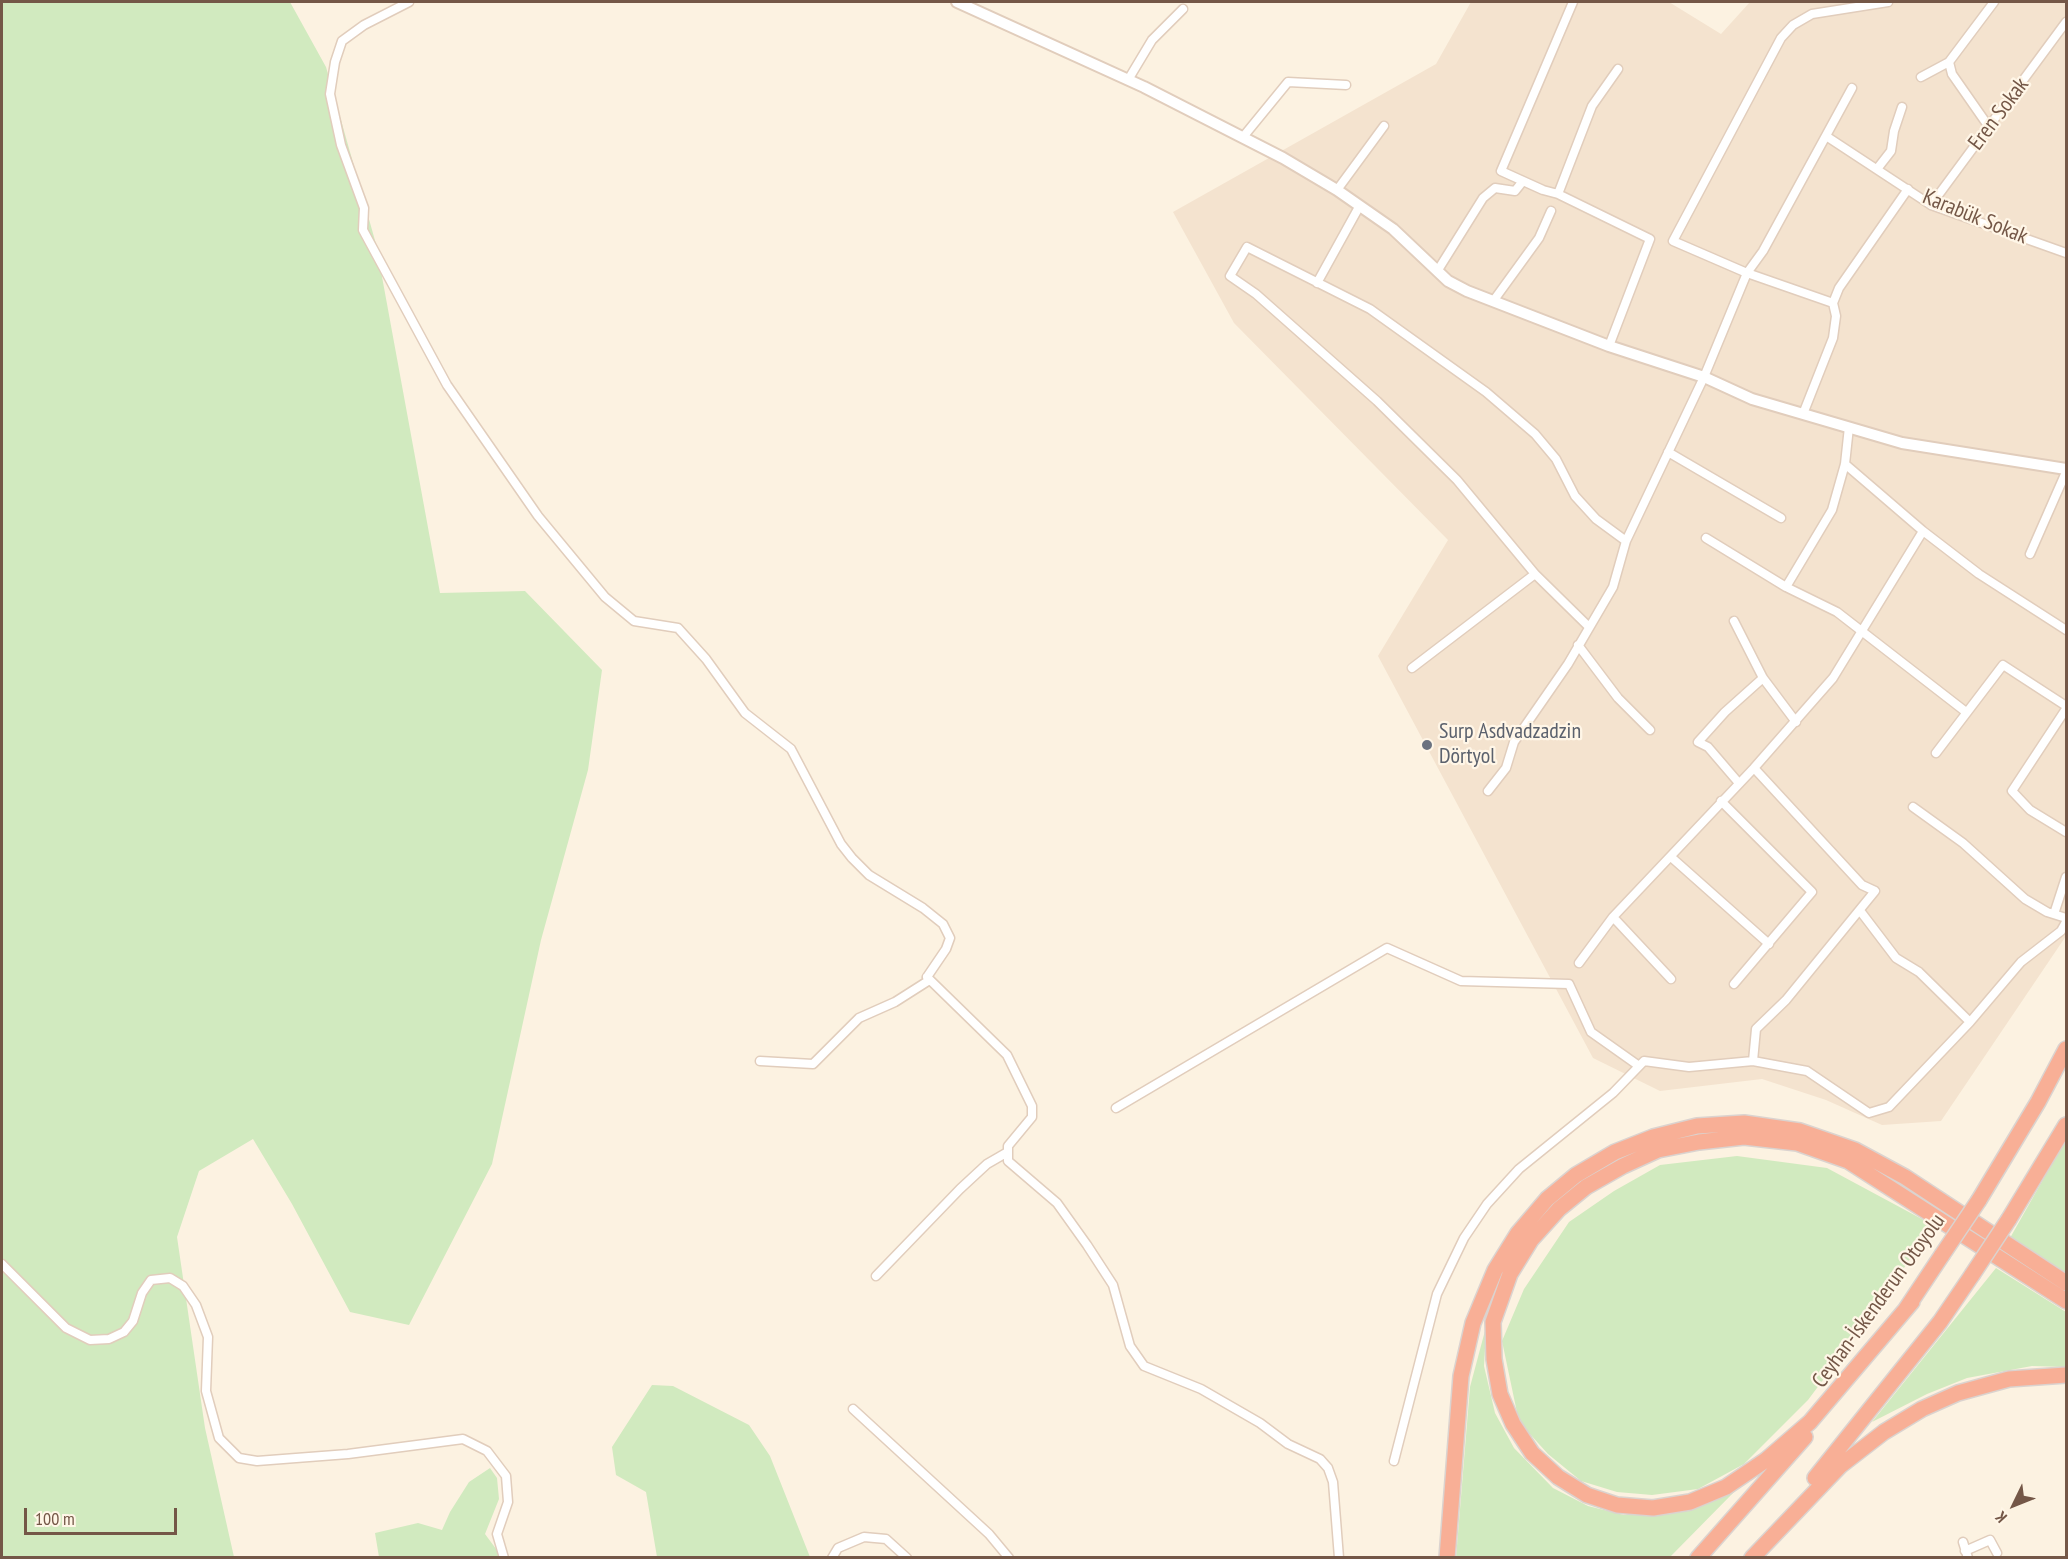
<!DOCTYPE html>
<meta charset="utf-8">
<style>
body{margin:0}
#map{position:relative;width:2068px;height:1559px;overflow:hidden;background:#fcf2e1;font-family:"PT Sans Narrow",sans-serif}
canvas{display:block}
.frame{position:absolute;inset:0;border:3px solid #745747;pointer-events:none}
.north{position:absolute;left:1984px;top:1475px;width:60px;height:60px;-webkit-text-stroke:4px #fff6e7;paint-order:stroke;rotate:227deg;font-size:16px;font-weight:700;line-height:24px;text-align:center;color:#745747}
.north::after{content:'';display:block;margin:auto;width:21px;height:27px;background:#745747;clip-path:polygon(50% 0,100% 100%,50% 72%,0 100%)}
.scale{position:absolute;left:24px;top:1508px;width:153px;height:27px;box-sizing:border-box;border:3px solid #745747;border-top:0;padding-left:8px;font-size:18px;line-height:21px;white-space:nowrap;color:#745747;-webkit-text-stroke:4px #fff6e7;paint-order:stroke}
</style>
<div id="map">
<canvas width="2068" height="1559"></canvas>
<div class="frame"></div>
<div class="north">K</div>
<div class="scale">100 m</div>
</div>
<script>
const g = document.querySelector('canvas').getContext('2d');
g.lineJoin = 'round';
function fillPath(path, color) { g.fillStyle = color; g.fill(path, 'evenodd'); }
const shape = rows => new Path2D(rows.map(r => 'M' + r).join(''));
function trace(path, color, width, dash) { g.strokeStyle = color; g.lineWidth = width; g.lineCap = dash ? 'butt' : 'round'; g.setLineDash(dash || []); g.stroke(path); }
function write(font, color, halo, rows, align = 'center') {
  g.font = font + ' "PT Sans Narrow",sans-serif'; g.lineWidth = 4.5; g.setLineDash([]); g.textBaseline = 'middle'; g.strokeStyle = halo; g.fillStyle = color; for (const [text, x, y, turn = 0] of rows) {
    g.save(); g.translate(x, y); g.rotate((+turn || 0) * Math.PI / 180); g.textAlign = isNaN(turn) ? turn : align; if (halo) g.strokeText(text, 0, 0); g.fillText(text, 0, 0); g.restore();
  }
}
const residential = shape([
 [1471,2,1669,2,1721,34,1750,2,2066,2,2066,936,1941,1121,1882,1125,1826,1100,1762,1079,1660,1091,1593,1058,1378,656,1448,540,1234,323,1173,212,1436,64]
]);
const green = shape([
 [2,2,290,2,326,67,376,244,440,593,525,591,602,670,588,770,541,940,492,1164,409,1325,350,1312,292,1204,253,1139,199,1171,177,1237,205,1428,234,1557,2,1558],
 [2066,1139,2066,1276,2010,1238],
 [1737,1156,1827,1168,1933,1225,1879,1305,1808,1400,1744,1464,1698,1489,1652,1495,1617,1492,1581,1481,1548,1454,1519,1422,1502,1341,1524,1289,1569,1222,1614,1191,1660,1165],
 [1996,1268,2066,1312,2066,1367,2032,1366,1967,1378,1927,1394,1872,1422],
 [1494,1297,1486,1331,1484,1366,1495,1413,1514,1448,1553,1488,1588,1506,1624,1515,1682,1510,1736,1490,1670,1557,1456,1558,1470,1387],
 [652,1385,673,1386,749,1425,770,1456,810,1557,657,1557,646,1492,616,1475,612,1447],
 [490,1468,497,1478,499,1499,485,1534,502,1557,379,1557,375,1533,418,1523,442,1530,450,1512,469,1482]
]);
const minor = shape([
 [409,2,364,25,342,41,335,62,330,94,341,145,364,208,363,230,447,385,538,516,605,597,634,621,678,628,706,659,745,713,791,749,841,844,852,858,869,875,923,908,943,924,950,938,946,949,927,977,1007,1055,1032,1106,1032,1117,1008,1146,1008,1161,1057,1203,1087,1245,1113,1285,1130,1346,1144,1366,1201,1389,1260,1423,1288,1444,1320,1459,1328,1468,1333,1482,1339,1558],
 [1573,2,1501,171,1543,190,1558,194,1650,239,1609,346],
 [1921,77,1949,62],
 [1128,80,1152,40,1183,9],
 [1989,127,1952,74,1949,62,1994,2],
 [1826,136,1931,205,2066,253],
 [1243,137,1288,82,1346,85],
 [1877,169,1891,151,1894,131,1902,107],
 [1337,190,1384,126],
 [1558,194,1592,106,1618,69],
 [1931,205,2066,22],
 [1438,270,1483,198,1495,188,1515,191,1523,181],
 [1317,283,1359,207],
 [1494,300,1539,238,1551,211],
 [1833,303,1747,273,1673,241,1781,38,1793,25,1812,14,1888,2],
 [1803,414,1833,338,1836,316,1833,303,1839,288,1908,189],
 [1668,452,1781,518],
 [1845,464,1923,531,1979,574,2066,630],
 [1706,538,1786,587,1837,612,1966,712],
 [2030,554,2066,472],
 [1786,587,1832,510,1845,464,1849,427],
 [1734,621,1763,678,1796,722],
 [1588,626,1535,574,1457,480,1377,401,1256,294,1230,276,1247,247,1370,309,1486,392,1535,434,1556,459,1575,496,1596,519,1626,541],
 [1578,645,1618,698,1650,730],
 [1412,668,1535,574],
 [2066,709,2012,791,2030,810,2066,832],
 [1936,753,2003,665,2066,706],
 [1738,782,1708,747,1698,742,1725,712,1763,678],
 [1488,791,1506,768,1514,742,1568,664,1613,587,1626,541,1704,377,1747,273,1763,251,1852,88],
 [1721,801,1812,892,1734,984],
 [1913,807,1963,843,2025,899,2047,912,2066,918],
 [1671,857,1769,944],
 [1861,912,1896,958,1919,972,1970,1022],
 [2054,914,2066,877],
 [1613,917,1671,979],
 [1579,963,1613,917,1754,768,1833,678,1923,531],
 [760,1061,813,1064,859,1018,895,1002,928,981,927,977],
 [1753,1061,1756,1029,1786,1000,1875,891,1862,885,1754,768],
 [1116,1108,1387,948,1461,981,1569,984,1591,1032,1639,1066],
 [2,1264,66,1328,90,1340,109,1339,124,1332,133,1321,142,1293,151,1280,170,1278,183,1286,196,1305,208,1337,206,1391,219,1438,239,1458,257,1461,348,1454,463,1439,487,1451,506,1476,508,1502,497,1534,504,1558],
 [876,1276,960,1189,987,1164,1006,1153],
 [853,1409,989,1534,1009,1558],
 [1394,1461,1437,1294,1464,1238,1487,1204,1519,1169,1613,1093,1644,1061,1689,1067,1753,1061,1807,1071,1869,1113,1889,1107,1970,1022,2021,962,2061,931,2066,922],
 [1963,1542,1968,1558],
 [1965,1551,1990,1540,1997,1553],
 [832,1558,838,1548,864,1537,886,1539,907,1558]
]);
const tertiary = shape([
 [957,2,1144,87,1283,158,1337,190,1393,229,1448,281,1467,291,1609,346,1704,377,1752,399,1902,443,2066,469]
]);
const motorway = shape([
 [1979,1200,2038,1102,2066,1049],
 [2009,1219,2066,1125],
 [1912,1302,1810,1422,1766,1460,1726,1487,1690,1502,1653,1508,1617,1505,1587,1495,1558,1477,1532,1453,1513,1424,1500,1394,1494,1359,1493,1322,1510,1274,1531,1240,1559,1209,1586,1187,1623,1166,1658,1150,1699,1142,1744,1137,1797,1143,1848,1161,2066,1301],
 [1906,1309,1942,1255],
 [1815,1478,1940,1322,1972,1275],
 [1447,1558,1461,1376,1473,1323,1495,1270,1518,1233,1547,1199,1576,1175,1615,1152,1653,1137,1697,1126,1744,1123,1800,1131,1855,1150,1905,1177,2066,1283],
 [1698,1558,1805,1437],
 [1752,1558,1840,1466,1884,1432,1922,1409,1958,1393,2009,1379,2066,1375]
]);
const motorwayBridge = shape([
 [1942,1255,1979,1200],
 [1972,1275,2009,1219]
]);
const markers = [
 [1427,745,6,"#6b7280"]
];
const streetNames = [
 ["Eren Sokak",1999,114,-53],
 ["Karabük Sokak",1975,217,22],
 ["Ceyhan-İskenderun Otoyolu",1879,1301,-54]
];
const worshipNames = [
 ["Surp Asdvadzadzin",1439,732],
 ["Dörtyol",1439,757]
];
fillPath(residential, '#f4e3cf');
fillPath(green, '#d1eabf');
trace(minor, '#e1cdbc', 11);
trace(tertiary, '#e1cdbc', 14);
trace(motorway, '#dbd3cf', 18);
trace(minor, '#fff', 8);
trace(tertiary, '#fff', 10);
trace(motorway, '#f8af96', 15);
trace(motorwayBridge, '#dbd3cf', 18, []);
trace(motorwayBridge, '#f8af96', 15);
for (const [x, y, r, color] of markers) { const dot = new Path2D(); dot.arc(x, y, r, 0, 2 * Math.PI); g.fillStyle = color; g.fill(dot); trace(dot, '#fff6e7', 2); }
write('22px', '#745747', '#fff6e7', streetNames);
write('22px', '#5b616d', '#fff6e7', worshipNames, 'left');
</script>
